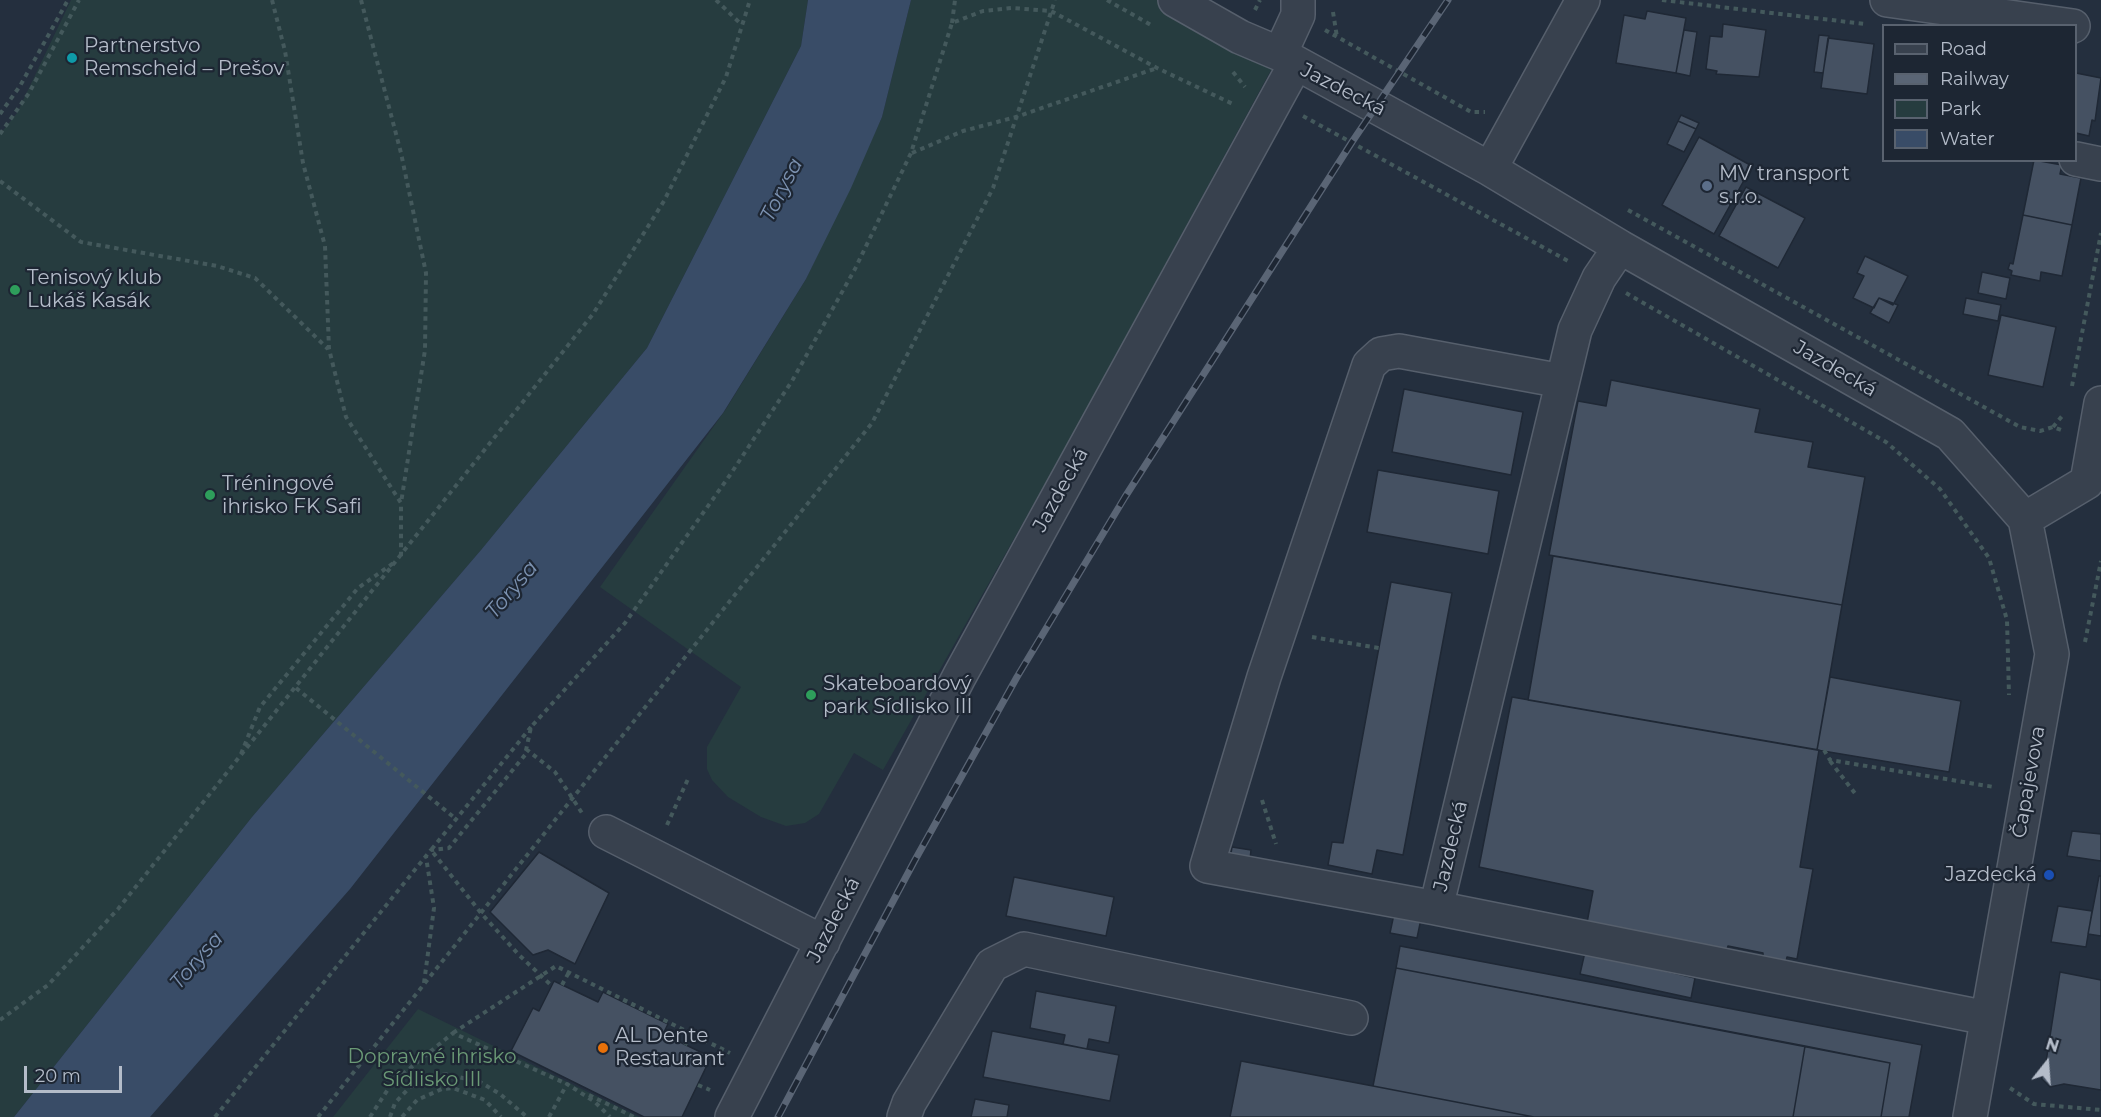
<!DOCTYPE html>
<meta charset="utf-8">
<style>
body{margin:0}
#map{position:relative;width:2101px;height:1117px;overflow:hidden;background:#242f3e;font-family:Montserrat,sans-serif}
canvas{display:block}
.legend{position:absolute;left:1882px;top:24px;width:195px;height:138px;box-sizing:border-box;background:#1d2633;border:2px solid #59626f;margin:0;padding:8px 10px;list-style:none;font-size:18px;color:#b4bcc9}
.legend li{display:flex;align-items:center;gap:12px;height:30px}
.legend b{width:30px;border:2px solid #59626f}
.north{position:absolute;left:2017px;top:1033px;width:60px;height:60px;-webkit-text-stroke:4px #1d2633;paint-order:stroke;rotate:17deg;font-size:16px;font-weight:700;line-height:24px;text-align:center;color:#b4bcc9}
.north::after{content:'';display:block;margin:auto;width:21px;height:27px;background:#b4bcc9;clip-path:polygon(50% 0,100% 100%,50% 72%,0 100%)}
.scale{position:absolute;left:24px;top:1066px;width:98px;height:27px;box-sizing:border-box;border:3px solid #b4bcc9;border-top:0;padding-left:8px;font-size:18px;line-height:21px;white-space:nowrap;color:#b4bcc9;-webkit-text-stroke:4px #1d2633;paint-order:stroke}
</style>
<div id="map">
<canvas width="2101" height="1117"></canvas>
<ul class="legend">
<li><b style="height:8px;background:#38414e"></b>Road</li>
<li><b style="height:8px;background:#5a6575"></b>Railway</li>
<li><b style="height:16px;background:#263c3f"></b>Park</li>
<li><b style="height:16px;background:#394c67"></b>Water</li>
</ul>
<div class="north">N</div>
<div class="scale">20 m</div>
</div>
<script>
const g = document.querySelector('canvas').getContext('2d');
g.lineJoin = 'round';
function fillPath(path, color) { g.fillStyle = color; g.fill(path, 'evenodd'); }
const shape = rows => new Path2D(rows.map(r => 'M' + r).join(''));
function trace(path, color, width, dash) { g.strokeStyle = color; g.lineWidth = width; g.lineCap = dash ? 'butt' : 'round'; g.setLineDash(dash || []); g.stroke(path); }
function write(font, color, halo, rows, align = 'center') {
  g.font = font + ' Montserrat,sans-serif'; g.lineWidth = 4.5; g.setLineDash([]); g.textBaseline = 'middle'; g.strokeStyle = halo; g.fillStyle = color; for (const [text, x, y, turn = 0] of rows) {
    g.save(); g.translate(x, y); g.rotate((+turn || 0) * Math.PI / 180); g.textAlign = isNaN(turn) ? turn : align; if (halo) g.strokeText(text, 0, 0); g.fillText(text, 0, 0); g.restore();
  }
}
const green = shape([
 [71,0,808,0,801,46,647,348,481,550,252,817,14,1117,0,1117,0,134,17,113],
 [911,0,1175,0,1277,59,1062,454,883,770,854,753,819,814,805,823,786,826,761,817,728,797,712,780,707,769,707,747,741,687,600,587,726,409,806,279,882,117],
 [418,1009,639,1117,333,1117]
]);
const water = shape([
 [808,0,911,0,882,117,851,188,806,279,723,413,350,889,150,1117,14,1117,252,817,481,550,647,348,801,46]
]);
const building = shape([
 [1647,11,1686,18,1676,73,1616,63,1624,15,1645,19,1647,11],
 [1723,24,1766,30,1759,77,1716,74,1717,71,1706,69,1710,36,1722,37,1723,24],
 [1684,30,1697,32,1690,76,1676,73,1684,30],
 [1819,35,1829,36,1823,73,1814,72,1819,35],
 [1828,38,1874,44,1867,94,1821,88,1828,38],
 [2076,73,2101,78,2095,121,2092,120,2089,136,2076,133,2076,73],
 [1681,115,1699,123,1696,129,1678,121,1681,115],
 [1678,121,1696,129,1684,152,1667,144,1678,121],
 [1699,137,1752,166,1714,234,1662,205,1699,137],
 [2034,160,2062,165,2060,174,2081,178,2072,225,2023,215,2034,160],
 [1746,187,1805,218,1778,268,1719,236,1746,187],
 [2023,215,2072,225,2062,276,2041,272,2040,281,2011,275,2012,271,2008,269,2010,263,2013,264,2023,215],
 [1865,256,1908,276,1893,305,1879,298,1874,308,1853,298,1864,276,1857,273,1865,256],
 [1982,272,2010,278,2006,299,1978,293,1982,272],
 [1879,298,1898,305,1889,323,1870,313,1879,298],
 [1966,298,2001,305,1998,321,1963,314,1966,298],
 [2001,315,2056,327,2043,387,1988,375,2001,315],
 [1611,380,1760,409,1755,432,1813,442,1808,467,1865,477,1842,605,1549,555,1578,401,1606,406,1611,380],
 [1404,389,1523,412,1511,475,1392,452,1404,389],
 [1378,470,1499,491,1488,554,1367,532,1378,470],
 [1553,556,1842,605,1817,750,1528,700,1553,556],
 [1391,582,1452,593,1403,855,1377,850,1372,874,1328,865,1332,842,1343,843,1391,582],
 [1830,677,1961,701,1949,772,1817,750,1830,677],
 [1512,697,1819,750,1800,867,1813,869,1797,959,1787,957,1786,962,1763,957,1763,953,1728,946,1726,953,1585,933,1593,891,1479,867,1512,697],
 [2072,831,2101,834,2101,861,2067,856,2072,831],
 [1232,847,1251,850,1249,869,1229,867,1232,847],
 [539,852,609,893,575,964,548,950,533,955,490,912,539,852],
 [2099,876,2101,876,2101,936,2088,934,2099,876],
 [1014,877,1114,897,1106,936,1006,916,1014,877],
 [2058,906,2092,911,2086,947,2051,942,2058,906],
 [1394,914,1421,919,1417,938,1390,933,1394,914],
 [1400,946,1922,1045,1909,1117,1881,1117,1890,1063,1396,968,1400,946],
 [1585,952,1695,978,1691,998,1580,974,1585,952],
 [1396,968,1805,1046,1793,1117,1534,1117,1373,1086,1396,968],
 [2060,972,2101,980,2101,1090,2064,1084,2050,1087,2042,1079,2041,1069,2046,1062,2060,972],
 [554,981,598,1002,603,992,668,1024,663,1034,711,1057,682,1117,644,1117,511,1051,533,1008,539,1011,554,981],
 [1036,991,1116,1006,1109,1043,1089,1039,1087,1049,1063,1044,1065,1035,1030,1028,1036,991],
 [992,1031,1119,1055,1110,1101,983,1077,992,1031],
 [1805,1046,1890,1063,1881,1117,1793,1117,1805,1046],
 [1241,1061,1373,1086,1534,1117,1230,1117,1241,1061],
 [975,1099,1009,1105,1007,1117,971,1117,975,1099]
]);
const path = shape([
 [272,0,285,51,303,163,325,246,329,349,346,417,401,503,401,557],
 [361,0,401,153,426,273,425,350,401,503],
 [716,0,742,25],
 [1107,0,1151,25],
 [1662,0,1865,24],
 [1255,10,1260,0],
 [1333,12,1337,37],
 [952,23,955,0],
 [1325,30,1471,112,1485,112],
 [1233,72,1245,87],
 [0,114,20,86,68,0],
 [1303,116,1570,262],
 [0,134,29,93,79,0],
 [912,153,963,131,1016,117,1157,68],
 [0,181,81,242,217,266,255,278,328,349],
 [1628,210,2020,427,2040,431,2053,427,2064,431],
 [1626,293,1886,442,1940,489,1989,558,2007,620,2009,695],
 [2072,386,2101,233],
 [2053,427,2063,415],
 [1312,637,1379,648],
 [2085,642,2101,561],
 [296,688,456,819],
 [531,727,431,850,481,913,519,955,552,986],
 [526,749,555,772,582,813],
 [1824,750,1830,760,1994,787],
 [241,754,260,707,358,588,395,562],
 [1830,761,1857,796],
 [1262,800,1276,844],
 [667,825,688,779],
 [424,983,434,908,426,857],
 [562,985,569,972],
 [0,1020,48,985,118,909,593,314,664,201,726,77,750,0],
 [453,1033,556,966,730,1053],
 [685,1045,691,1033],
 [698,1085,710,1090],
 [2010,1088,2034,1104,2101,1110],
 [589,1095,634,1117],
 [215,1117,431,850,449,848,525,755,531,727,625,623,730,475,792,381,855,269,911,153,952,23,983,11,1012,8,1051,11,1157,68,1235,105],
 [318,1117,872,423,993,188,1055,0],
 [370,1117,392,1083,453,1033,567,1084],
 [390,1117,395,1103,410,1087,445,1074,480,1082,500,1094,527,1117],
 [402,1117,417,1100,442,1089,453,1088,485,1100,501,1117],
 [549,1117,567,1084,595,1102,610,1117]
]);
const minor = shape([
 [1175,0,1240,37,1280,54,1490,169,1620,247,1950,434,2025,519],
 [1887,0,2073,26],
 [1280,54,1298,15,1298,0],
 [2076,159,2101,164],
 [1490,169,1583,0],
 [1620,247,1599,278,1575,330,1436,908,1987,1018],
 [2025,519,2087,482,2101,403],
 [606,832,823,942],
 [1436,908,1207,866,1264,677,1369,365,1381,354,1399,351,1562,381],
 [732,1117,959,677,1296,63],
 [904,1117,909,1103,992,965,1024,949,1351,1018],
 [1970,1117,2052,654,2025,519]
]);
const rail = shape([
 [778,1117,915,860,1017,677,1125,497,1352,142,1448,0]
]);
const markers = [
 [72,58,6,"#0f9aa8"],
 [1707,186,6,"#5c6f8a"],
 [15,290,6,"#2e9e5b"],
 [210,495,6,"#2e9e5b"],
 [811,695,6,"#2e9e5b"],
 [2049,875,6,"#1a4fb4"],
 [603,1048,6,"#e8710a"]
];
const poiNames = [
 ["Partnerstvo",84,46],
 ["Remscheid – Prešov",84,69],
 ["MV transport",1719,174],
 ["s.r.o.",1719,197],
 ["Tenisový klub",27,278],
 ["Lukáš Kasák",27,301],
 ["Tréningové",222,484],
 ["ihrisko FK Safi",222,507],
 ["Skateboardový",823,684],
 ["park Sídlisko III",823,707],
 ["Jazdecká",2037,875,"right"],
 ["AL Dente",615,1036],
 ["Restaurant",615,1059]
];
const streetNames = [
 ["Jazdecká",1343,90,27],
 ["Jazdecká",1835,369,30],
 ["Jazdecká",1061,490,-61],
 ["Čapajevova",2029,782,-80],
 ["Jazdecká",1451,846,-77],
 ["Jazdecká",834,920,-63]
];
const parkNames = [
 ["Dopravné ihrisko",432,1057],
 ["Sídlisko III",432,1080]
];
const waterNames = [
 ["Torysa",782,190,-63],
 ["Torysa",512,590,-50],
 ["Torysa",197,961,-49]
];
fillPath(green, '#263c3f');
fillPath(water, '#394c67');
fillPath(building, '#455162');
trace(building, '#1f2835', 1.5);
trace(minor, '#565f6c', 36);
trace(path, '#44595c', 4, [4.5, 4.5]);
trace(minor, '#38414e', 33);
trace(rail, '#5a6575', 7);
trace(rail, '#1d2633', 4.5, [14]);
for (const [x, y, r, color] of markers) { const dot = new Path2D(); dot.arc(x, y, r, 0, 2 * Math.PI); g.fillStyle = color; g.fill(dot); trace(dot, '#1d2633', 2); }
write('20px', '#b4bcc9', '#1d2633', poiNames, 'left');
write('20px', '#b4bcc9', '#1d2633', streetNames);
write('20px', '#6b9a76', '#1d2633', parkNames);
write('italic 21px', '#7c92b1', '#1d2633', waterNames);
</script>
